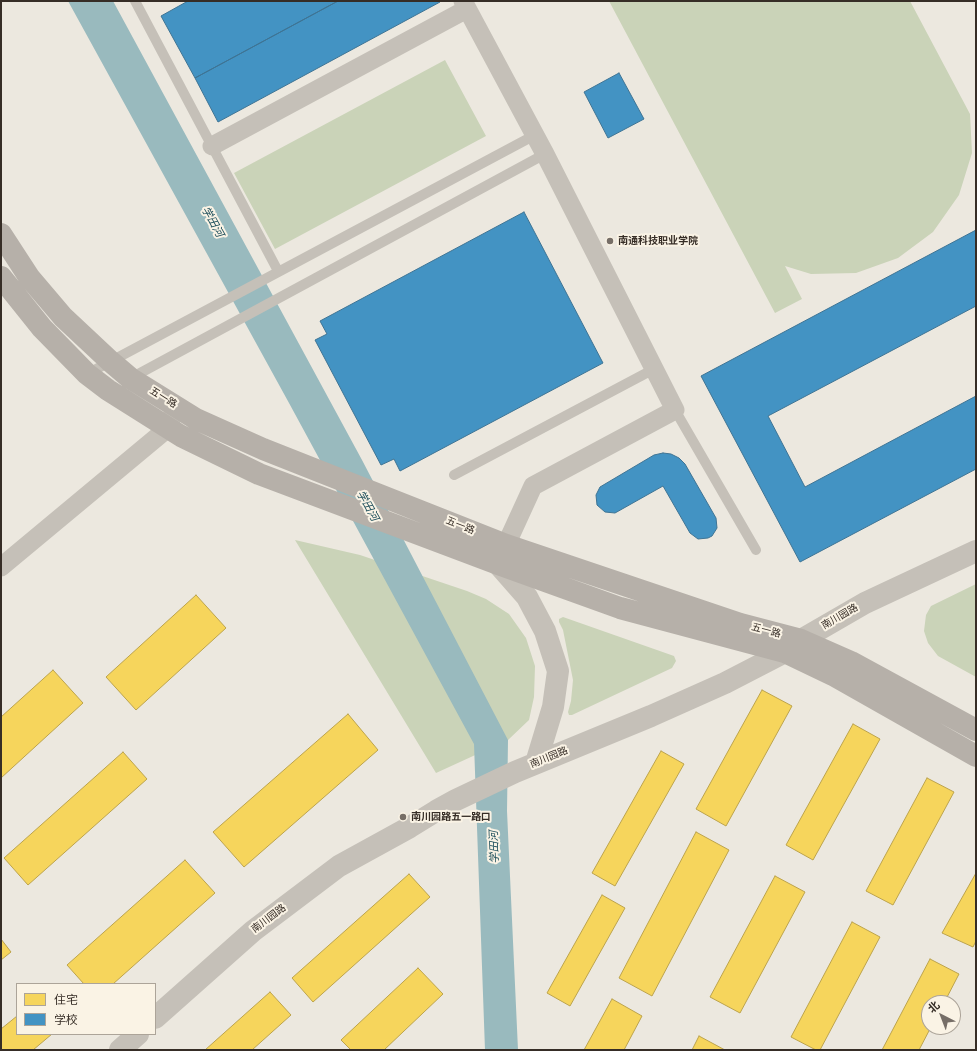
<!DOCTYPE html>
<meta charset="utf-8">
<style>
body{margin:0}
#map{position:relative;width:977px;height:1051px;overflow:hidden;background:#ece8df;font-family:Poppins,"Noto Sans SC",sans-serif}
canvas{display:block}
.frame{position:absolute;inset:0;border:2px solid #362d26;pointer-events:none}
.legend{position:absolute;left:16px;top:983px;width:140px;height:52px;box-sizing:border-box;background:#faf3e5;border:1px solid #aca499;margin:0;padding:5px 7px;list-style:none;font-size:12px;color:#362d26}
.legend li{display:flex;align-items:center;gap:8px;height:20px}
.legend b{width:20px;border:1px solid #aca499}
.north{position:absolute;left:921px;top:995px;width:40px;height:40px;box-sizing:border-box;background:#faf3e5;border:1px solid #aca499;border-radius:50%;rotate:318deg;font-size:11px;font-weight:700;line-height:16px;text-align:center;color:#362d26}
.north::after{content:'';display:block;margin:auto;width:14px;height:18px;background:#766e67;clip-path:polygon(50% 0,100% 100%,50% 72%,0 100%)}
</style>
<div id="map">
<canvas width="977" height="1051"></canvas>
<div class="frame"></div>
<ul class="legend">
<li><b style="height:11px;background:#f6d55c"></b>住宅</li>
<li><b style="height:11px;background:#4393c3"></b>学校</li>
</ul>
<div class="north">北</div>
</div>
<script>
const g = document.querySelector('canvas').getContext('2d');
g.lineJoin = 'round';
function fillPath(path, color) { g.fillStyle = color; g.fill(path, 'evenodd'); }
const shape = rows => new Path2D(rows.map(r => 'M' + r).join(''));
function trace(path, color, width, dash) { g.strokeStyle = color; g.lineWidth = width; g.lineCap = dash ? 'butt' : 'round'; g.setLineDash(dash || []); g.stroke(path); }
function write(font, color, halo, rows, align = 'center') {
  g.font = font + ' Poppins,"Noto Sans SC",sans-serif'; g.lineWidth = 4; g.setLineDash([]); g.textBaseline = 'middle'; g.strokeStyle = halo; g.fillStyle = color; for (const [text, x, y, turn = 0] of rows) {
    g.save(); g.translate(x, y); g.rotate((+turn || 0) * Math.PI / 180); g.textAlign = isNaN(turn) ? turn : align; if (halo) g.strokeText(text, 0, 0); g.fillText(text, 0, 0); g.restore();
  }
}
const green = shape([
 [609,1,910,1,970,114,972,153,959,195,933,232,898,258,856,273,811,274,785,266,802,299,775,313],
 [445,60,486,136,275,249,234,173],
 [295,540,360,555,467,591,486,599,509,614,526,638,535,666,534,697,529,720,508,740,436,773],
 [976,584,976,677,938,656,928,643,924,631,926,615,931,606],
 [563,617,674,656,676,661,672,668,572,715,569,715,568,712,571,701,573,680,563,630,559,622,559,619]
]);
const water = shape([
 [68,1,113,1,362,460,508,740,507,811,518,1050,485,1050,474,744,289,403]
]);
const homes = shape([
 [196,595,226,628,136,710,106,677,196,595],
 [53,670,83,703,1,778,1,717,53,670],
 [762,690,792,706,726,826,696,809,762,690],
 [348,714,378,750,244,867,213,832,348,714],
 [853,724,880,739,813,860,786,845,853,724],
 [661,751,684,764,615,886,592,873,661,751],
 [123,752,147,779,28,885,4,858,123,752],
 [927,778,954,792,893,905,866,891,927,778],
 [696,832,729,850,652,996,619,978,696,832],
 [185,860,215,893,113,984,84,984,67,965,185,860],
 [976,873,976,941,973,947,942,933,976,873],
 [409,874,430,897,313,1002,292,978,409,874],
 [775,876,805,892,740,1013,710,997,775,876],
 [602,895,625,908,570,1006,547,993,602,895],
 [852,922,880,937,820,1050,816,1050,791,1037,852,922],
 [1,939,11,952,1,960,1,939],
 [930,959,959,974,944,1003,929,1003,929,1027,931,1027,919,1050,882,1050,930,959],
 [418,968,443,994,384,1050,351,1050,341,1040,418,968],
 [270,992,291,1015,252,1050,205,1050,270,992],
 [612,999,642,1016,624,1050,584,1050,612,999],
 [17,1016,17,1034,52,1034,33,1050,1,1050,1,1029,17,1016],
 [699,1036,725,1050,692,1050,699,1036]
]);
const schools = shape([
 [188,1,338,1,195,78,161,16,188,1],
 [338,1,440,1,440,2,218,122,195,78,338,1],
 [619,73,644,119,608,138,584,92,619,73],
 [524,212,603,363,400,471,394,459,381,465,315,340,327,334,320,321,524,212],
 [976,230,976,306,768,416,805,487,976,396,976,469,800,562,701,376,976,230],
 [663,453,671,454,679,458,685,464,716,518,717,528,712,536,708,538,698,539,690,533,663,486,615,513,605,512,597,505,596,495,600,487,654,455,663,453]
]);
const service = shape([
 [135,1,278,271],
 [87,374,535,135],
 [131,378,545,154],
 [675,410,756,550],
 [454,475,654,369]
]);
const minor = shape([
 [463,1,545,154,675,410,533,486,506,545],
 [212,146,467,9],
 [1,567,168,428,173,414]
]);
const tertiary = shape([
 [498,564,527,597,545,631,558,671,553,707,536,763],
 [155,1018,253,931,339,866,410,827,436,811,456,800,515,772,651,716,725,683,785,652,801,640,865,603,976,551],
 [120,1050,138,1034]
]);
const secondary = shape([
 [1,234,29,277,63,317,110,361,130,378,196,419,263,449,506,545,740,624,801,640,851,662,976,730],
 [1,277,42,328,87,374,108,390,181,436,259,474,498,564,620,608,785,652,833,675,976,756]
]);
const markers = [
 [610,241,4,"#766e67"],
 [403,817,4,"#766e67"]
];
const poiNames = [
 ["南通科技职业学院",618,241],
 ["南川园路五一路口",411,817]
];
const streetNames = [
 ["五一路",163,398,32],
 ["五一路",460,526,22],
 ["南川园路",840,617,-30],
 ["五一路",766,631,15],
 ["南川园路",549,758,-22],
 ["南川园路",269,919,-37]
];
const waterNames = [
 ["学田河",212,222,61],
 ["学田河",367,506,61],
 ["学田河",495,847,-92]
];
fillPath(green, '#cad3b8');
fillPath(water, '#99babe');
fillPath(homes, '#f6d55c');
trace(homes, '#bca34c', 1);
fillPath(schools, '#4393c3');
trace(schools, '#3f7494', 1);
trace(service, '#c5c0b8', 10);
trace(minor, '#c5c0b8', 19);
trace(tertiary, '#c5c0b8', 22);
trace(secondary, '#b6b0a9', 22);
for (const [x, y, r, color] of markers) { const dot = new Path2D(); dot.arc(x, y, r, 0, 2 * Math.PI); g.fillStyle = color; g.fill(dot); trace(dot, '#faf3e5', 1.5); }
write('bold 10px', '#362d26', '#faf3e5', poiNames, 'left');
write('10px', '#362d26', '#faf3e5', streetNames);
write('italic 11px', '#1a4c59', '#faf3e5', waterNames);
</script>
